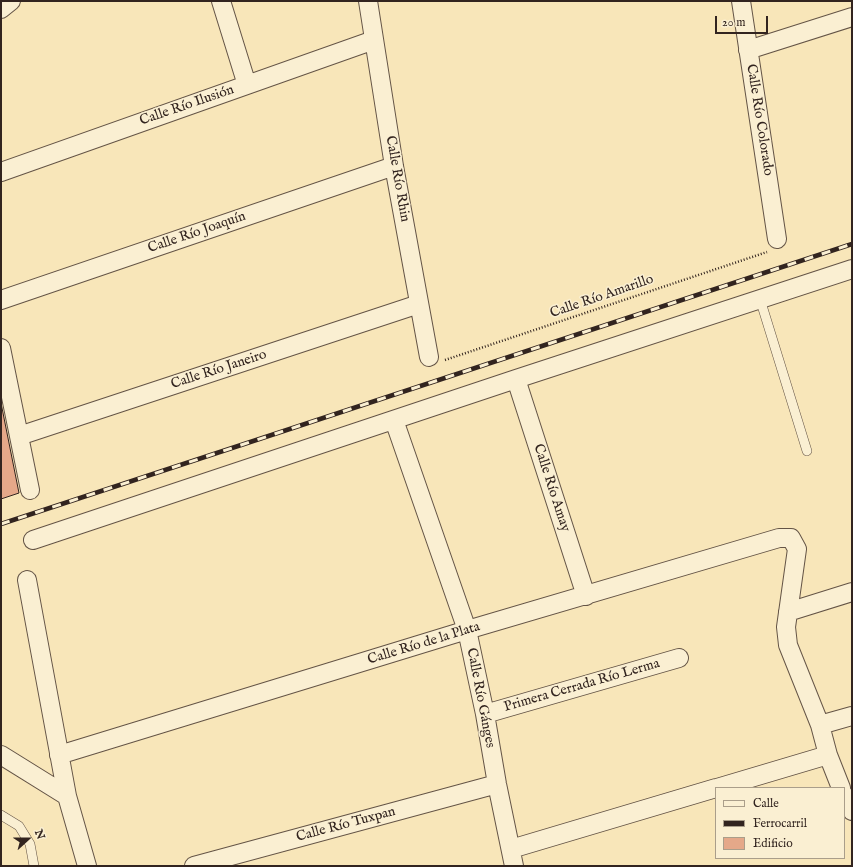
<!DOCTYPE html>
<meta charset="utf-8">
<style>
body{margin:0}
#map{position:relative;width:853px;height:867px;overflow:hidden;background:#f8e6b9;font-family:"IM FELL English",serif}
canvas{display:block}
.frame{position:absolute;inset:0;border:2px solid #32241f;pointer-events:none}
.legend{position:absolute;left:715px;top:787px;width:130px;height:72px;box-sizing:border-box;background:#faefd2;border:1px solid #aa9e8a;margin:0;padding:5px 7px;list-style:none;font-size:12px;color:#32241f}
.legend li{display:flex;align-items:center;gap:8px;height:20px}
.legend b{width:20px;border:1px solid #aa9e8a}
.north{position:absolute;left:8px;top:819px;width:40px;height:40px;-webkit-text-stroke:3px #faefd2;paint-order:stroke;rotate:69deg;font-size:11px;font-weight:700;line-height:16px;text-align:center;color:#32241f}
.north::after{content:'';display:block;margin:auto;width:14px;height:18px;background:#32241f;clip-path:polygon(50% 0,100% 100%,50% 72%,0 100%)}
.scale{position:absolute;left:715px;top:16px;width:53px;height:18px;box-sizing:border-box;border:2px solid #32241f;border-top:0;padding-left:5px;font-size:12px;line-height:14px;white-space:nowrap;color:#32241f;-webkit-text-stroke:3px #faefd2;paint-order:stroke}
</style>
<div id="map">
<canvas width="853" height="867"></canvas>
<div class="frame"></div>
<ul class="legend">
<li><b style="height:5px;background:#faefd2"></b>Calle</li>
<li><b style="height:5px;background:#32241f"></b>Ferrocarril</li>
<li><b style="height:11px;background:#e5a889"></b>Edificio</li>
</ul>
<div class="north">N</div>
<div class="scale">20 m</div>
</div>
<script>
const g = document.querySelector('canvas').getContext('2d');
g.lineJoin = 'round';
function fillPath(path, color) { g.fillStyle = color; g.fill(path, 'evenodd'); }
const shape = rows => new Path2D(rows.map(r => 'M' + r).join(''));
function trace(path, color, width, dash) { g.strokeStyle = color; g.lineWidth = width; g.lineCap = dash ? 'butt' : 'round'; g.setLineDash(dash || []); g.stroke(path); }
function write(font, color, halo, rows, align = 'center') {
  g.font = font + ' "IM FELL English",serif'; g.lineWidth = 3; g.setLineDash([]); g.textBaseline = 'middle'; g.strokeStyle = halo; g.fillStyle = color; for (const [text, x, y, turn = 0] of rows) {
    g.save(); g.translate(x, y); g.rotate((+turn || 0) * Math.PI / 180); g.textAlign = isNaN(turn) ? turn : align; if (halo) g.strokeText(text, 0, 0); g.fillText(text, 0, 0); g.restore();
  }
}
const building = shape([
 [1,403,19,493,1,499,1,403]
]);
const path = shape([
 [445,360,767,252]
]);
const lane = shape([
 [760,299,807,451],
 [1,815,19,826,30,844,34,866]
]);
const street = shape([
 [221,1,247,85],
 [368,1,394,166,429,357],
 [741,1,777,239],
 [1,9,11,1],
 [748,50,852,17],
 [1,172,374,40],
 [1,300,394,166],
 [1,348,30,490],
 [516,379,586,596],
 [394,420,467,630,485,714,497,784,514,866],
 [19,436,419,304],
 [33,540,516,379,852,269],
 [27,580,67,796,87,866],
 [788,612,852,592],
 [485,714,679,658],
 [820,725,852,716],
 [1,755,67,796],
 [59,755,467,630,779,538,791,538,797,549,786,627,788,645,820,725,828,755,841,788],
 [717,788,828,755],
 [844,795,852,811],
 [511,849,716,788],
 [194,866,497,784]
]);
const rail = shape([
 [1,524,852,244]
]);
const streetNames = [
 ["Calle Río Ilusión",187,106,-19],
 ["Calle Río Colorado",759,120,81],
 ["Calle Río Rhin",397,179,80],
 ["Calle Río Joaquín",197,233,-19],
 ["Calle Río Amarillo",602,297,-19],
 ["Calle Río Janeiro",219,370,-18],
 ["Calle Río Amay",551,488,72],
 ["Calle Río de la Plata",424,644,-17],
 ["Primera Cerrada Río Lerma",582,686,-16],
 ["Calle Río Gánges",480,698,79],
 ["Calle Río Tuxpan",346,825,-15]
];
fillPath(building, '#e5a889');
trace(building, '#32241f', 1);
trace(lane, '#645446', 10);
trace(street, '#645446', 20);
trace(path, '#32241f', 2.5, [1, 2]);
trace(lane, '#faefd2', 9);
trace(street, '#faefd2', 18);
trace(rail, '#32241f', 4.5);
trace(rail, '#faefd2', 3, [9]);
write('14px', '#32241f', '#faefd2', streetNames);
</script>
